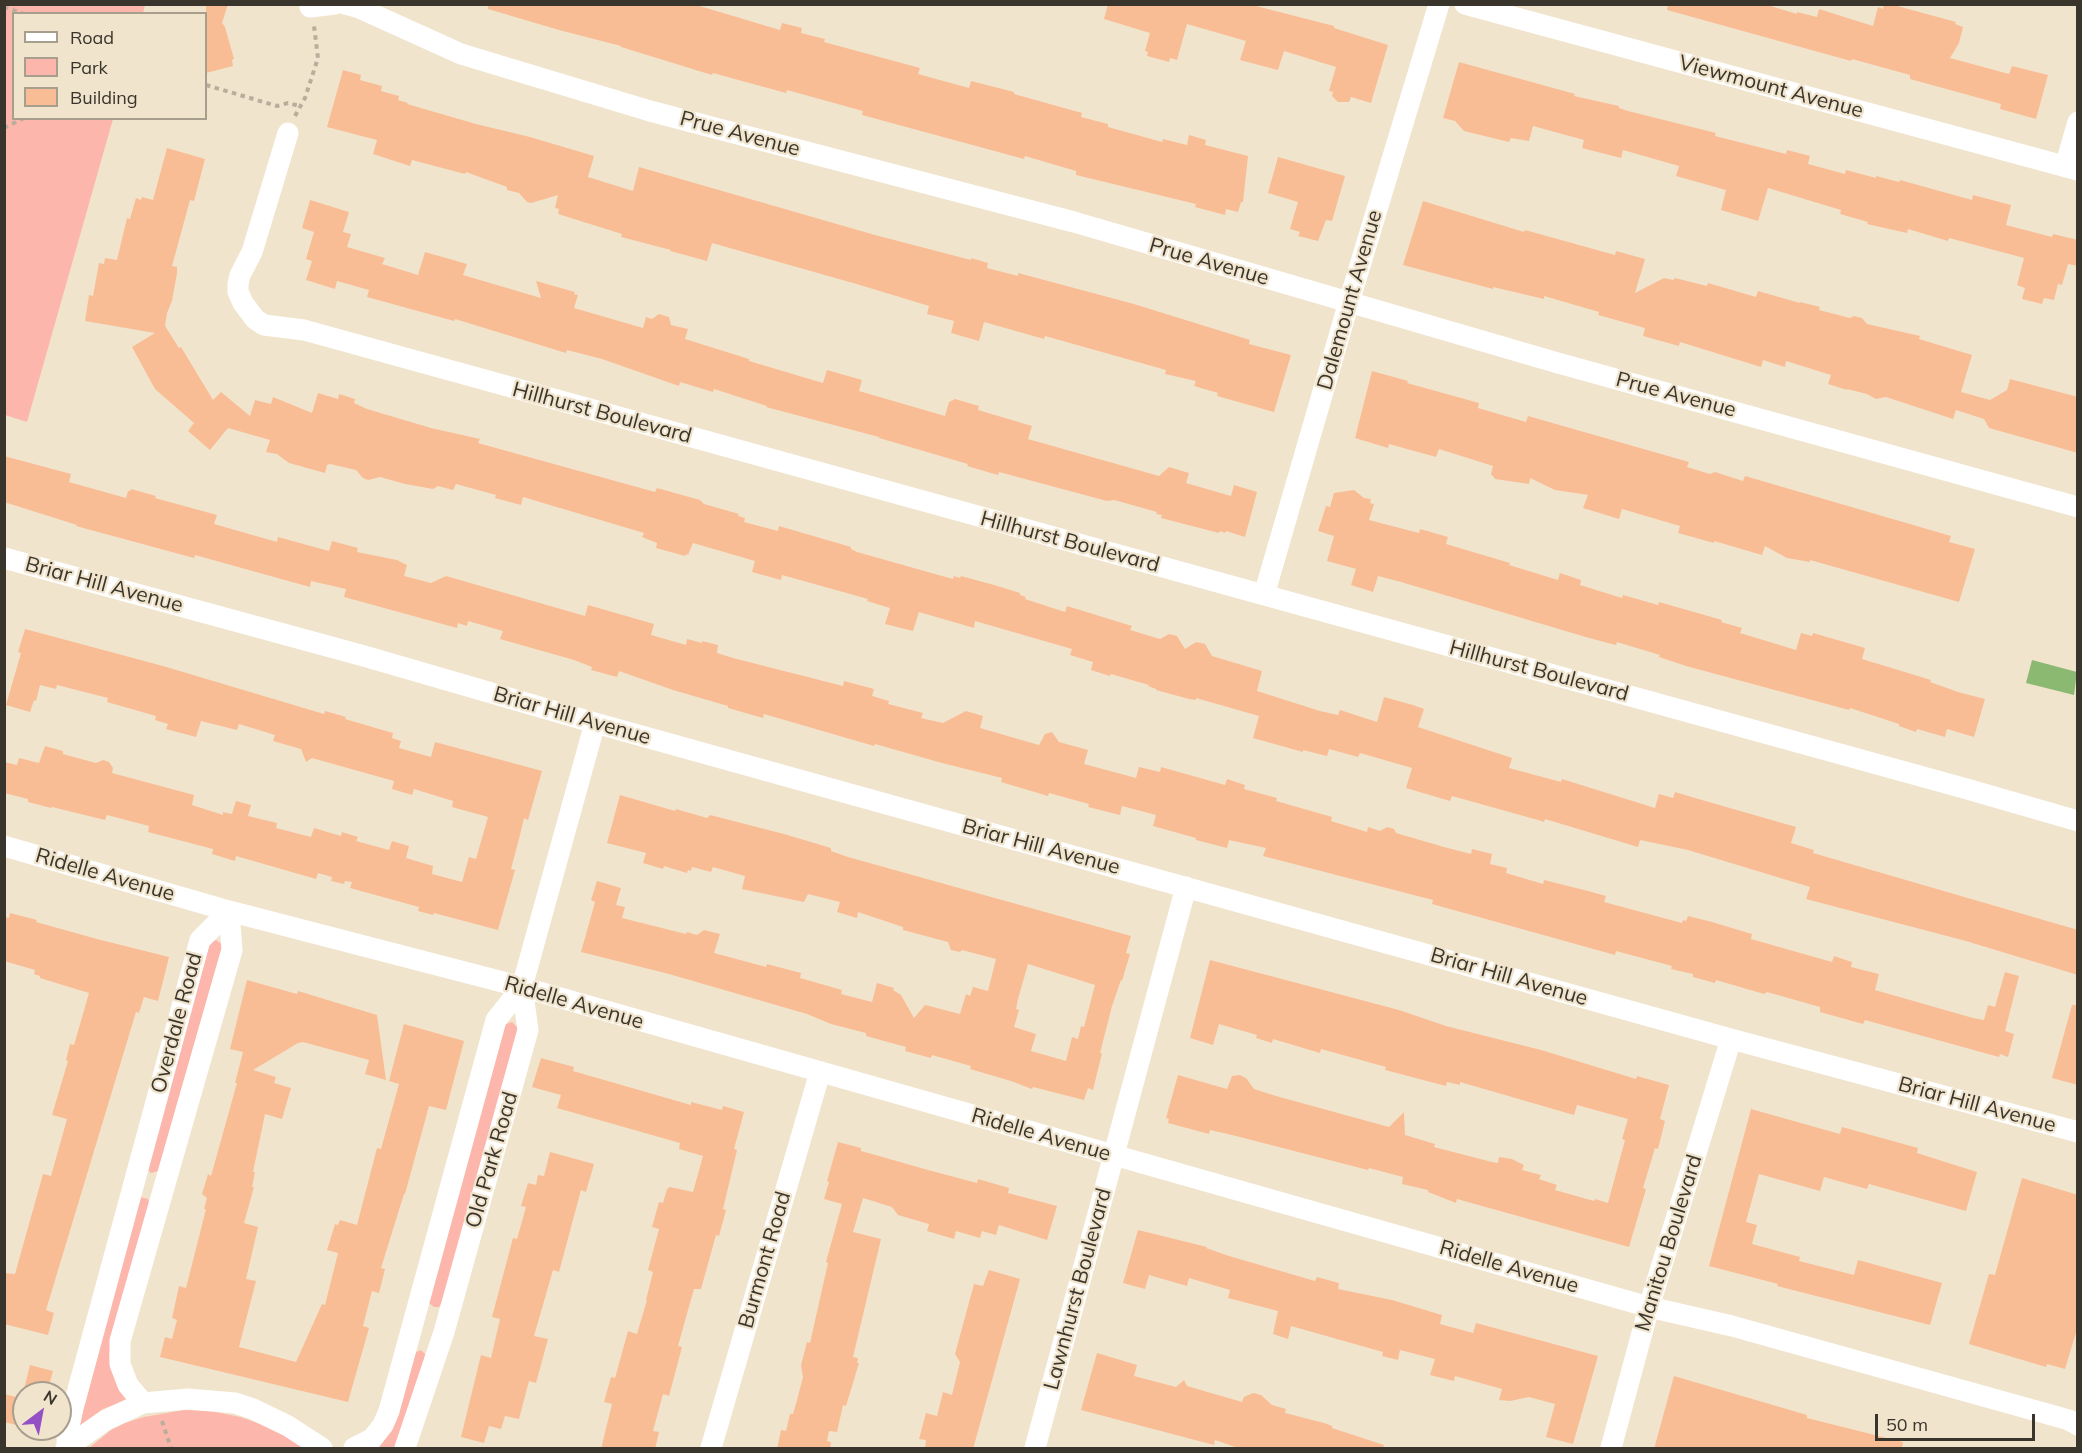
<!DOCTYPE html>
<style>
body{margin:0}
#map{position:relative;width:2082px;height:1453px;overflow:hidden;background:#f1e4cd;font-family:Mulish,sans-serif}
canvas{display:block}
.frame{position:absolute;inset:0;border:6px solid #3a352c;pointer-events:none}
.legend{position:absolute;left:12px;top:12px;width:195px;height:108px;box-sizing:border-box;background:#f1e4cd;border:2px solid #a89e8d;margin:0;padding:8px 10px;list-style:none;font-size:18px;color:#3a352c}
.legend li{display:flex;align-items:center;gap:12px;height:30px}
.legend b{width:30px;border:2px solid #a89e8d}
.north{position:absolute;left:12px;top:1381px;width:60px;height:60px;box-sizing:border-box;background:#f1e4cd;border:2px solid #a89e8d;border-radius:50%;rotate:32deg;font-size:16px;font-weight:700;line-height:24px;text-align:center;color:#3a352c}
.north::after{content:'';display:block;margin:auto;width:21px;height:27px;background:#9450c5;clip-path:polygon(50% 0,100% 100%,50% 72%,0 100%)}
.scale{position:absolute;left:1875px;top:1414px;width:160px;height:27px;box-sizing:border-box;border:3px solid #3a352c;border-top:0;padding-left:8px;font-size:18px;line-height:21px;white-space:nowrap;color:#3a352c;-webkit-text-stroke:4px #f1e4cd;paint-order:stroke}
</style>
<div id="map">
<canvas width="2082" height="1453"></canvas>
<div class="frame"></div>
<ul class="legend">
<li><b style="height:8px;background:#fff"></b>Road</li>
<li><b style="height:16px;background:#fdb6ab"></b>Park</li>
<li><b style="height:16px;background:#f9bd95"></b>Building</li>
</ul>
<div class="north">N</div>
<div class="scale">50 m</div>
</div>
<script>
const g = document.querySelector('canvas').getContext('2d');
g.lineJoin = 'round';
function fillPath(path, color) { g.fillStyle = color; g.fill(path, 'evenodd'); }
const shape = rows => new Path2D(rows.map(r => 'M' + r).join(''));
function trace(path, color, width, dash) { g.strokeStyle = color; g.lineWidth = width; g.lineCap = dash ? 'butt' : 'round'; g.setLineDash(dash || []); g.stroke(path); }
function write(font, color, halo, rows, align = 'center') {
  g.font = font + ' Mulish,sans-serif'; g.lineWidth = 4.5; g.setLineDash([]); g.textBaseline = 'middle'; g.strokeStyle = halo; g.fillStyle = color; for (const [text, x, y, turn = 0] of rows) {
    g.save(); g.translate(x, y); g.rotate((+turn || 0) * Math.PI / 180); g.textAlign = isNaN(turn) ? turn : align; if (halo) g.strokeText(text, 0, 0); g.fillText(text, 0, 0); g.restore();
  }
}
const green = shape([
 [4,5,145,5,143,13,14,14,14,118,113,119,27,422,5,415],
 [216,940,222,944,221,950,158,1171,151,1173,146,1168,210,942],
 [512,1022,517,1027,517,1034,444,1299,439,1307,434,1307,429,1303,503,1030,506,1024],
 [140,1197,148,1199,149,1202,148,1211,109,1354,111,1370,127,1400,103,1409,79,1426],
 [421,1350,425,1354,424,1360,394,1448,374,1448,416,1352],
 [184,1410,211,1411,240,1417,275,1429,305,1448,89,1448,111,1430,125,1423,144,1417]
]);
const water = shape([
 [2032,660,2077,672,2074,695,2026,683]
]);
const building = shape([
 [206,4,228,4,222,23,225,27,234,59,232,60,233,66,206,73],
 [488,4,693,4,780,30,782,23,802,28,801,33,825,39,824,42,920,68,918,74,969,88,971,81,1014,92,1014,94,1082,113,1081,117,1108,124,1108,127,1162,142,1163,139,1187,145,1189,135,1206,140,1205,145,1248,156,1243,202,1241,202,1238,212,1226,209,1225,215,1195,207,1196,204,1076,175,1076,171,1025,156,1024,159,862,115,863,111,787,90,786,93,713,73,712,75,621,47,621,46,559,30,488,9],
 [1108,4,1256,4,1256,6,1334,26,1334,28,1388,45,1371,103,1351,97,1349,102,1338,102,1332,96,1333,92,1329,91,1336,67,1284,51,1278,70,1240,60,1246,41,1187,24,1177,60,1170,58,1169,62,1147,56,1148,52,1145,51,1150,33,1104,19],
 [1668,4,1764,4,1797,14,1797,12,1817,17,1819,9,1873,26,1878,7,1883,9,1884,4,1890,4,1956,22,1955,24,1963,27,1959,43,1950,58,2009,74,2012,66,2048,75,2036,119,2000,109,2001,104,1910,79,1910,75,1852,59,1851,61,1667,10],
 [1459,62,1575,94,1574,96,1619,106,1619,108,1628,111,1716,133,1715,136,1786,154,1787,150,1810,156,1808,164,1845,174,1846,170,1876,178,1876,176,1899,182,1900,180,1972,200,1973,195,2011,205,2006,225,2052,237,2053,234,2078,240,2078,266,2068,264,2062,285,2058,284,2054,300,2044,298,2042,304,2022,299,2025,288,2017,285,2024,258,1949,238,1948,241,1908,229,1907,233,1867,224,1868,222,1840,214,1841,210,1768,188,1758,221,1721,210,1726,190,1676,176,1679,166,1623,150,1621,158,1582,148,1584,140,1533,126,1529,141,1511,138,1509,142,1464,131,1455,121,1443,118],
 [343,70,361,75,360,80,382,86,381,91,399,96,398,100,408,103,407,104,476,124,530,137,594,156,588,177,633,191,639,167,875,235,971,260,971,258,988,263,987,268,1018,276,1018,273,1134,304,1250,340,1249,344,1291,355,1274,412,1217,396,1218,393,1194,386,1196,381,1165,374,1166,370,1045,336,1044,339,984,322,979,341,951,333,954,321,927,314,929,306,860,285,712,243,707,261,670,251,671,250,621,237,622,234,558,214,559,209,555,208,558,195,531,203,527,202,519,193,507,190,507,187,466,172,465,174,412,160,410,166,373,154,377,140,327,127],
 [167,148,205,159,194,201,190,200,172,266,177,267,177,273,172,301,167,313,165,326,179,348,181,347,213,400,221,392,250,416,255,400,271,404,273,397,312,413,318,393,338,399,339,394,355,399,354,403,367,409,431,428,480,439,478,443,655,492,657,488,700,500,704,504,739,514,738,516,745,518,744,522,778,531,779,526,851,547,851,549,857,552,935,574,953,579,954,576,960,578,961,576,994,585,1020,593,1020,595,1026,597,1025,599,1065,612,1067,606,1132,626,1130,630,1160,639,1169,634,1177,636,1185,649,1196,642,1205,644,1212,656,1262,671,1257,691,1320,711,1338,715,1340,710,1377,722,1384,697,1413,705,1424,709,1418,727,1512,758,1509,768,1561,782,1562,779,1655,808,1659,794,1673,798,1675,792,1695,798,1796,827,1791,843,1814,850,1813,853,2078,930,2078,975,1966,941,1806,899,1810,887,1688,850,1640,840,1638,847,1545,819,1544,822,1538,820,1452,796,1450,801,1406,788,1412,768,1360,753,1358,757,1329,749,1327,756,1303,750,1303,752,1253,738,1259,716,1196,698,1196,700,1189,699,1156,690,1156,689,1148,686,1149,685,1111,674,1110,676,1091,670,1093,662,1070,655,1072,649,975,621,974,628,919,612,913,631,885,624,890,608,867,601,868,599,782,575,781,580,752,572,755,561,693,543,688,555,686,554,685,556,656,548,657,543,642,537,644,533,523,497,521,505,495,498,496,495,456,484,453,490,438,486,433,489,405,484,380,477,368,480,363,478,356,470,330,464,327,465,325,473,289,463,277,454,266,452,270,440,228,428,210,450,188,431,194,423,155,389,132,347,155,333,85,321,89,295,93,296,99,263,104,264,105,258,117,260,127,218,130,219,136,198,141,200,142,197,153,200],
 [1278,157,1345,176,1332,221,1326,220,1318,241,1298,236,1300,232,1290,229,1298,202,1268,193],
 [310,200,349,212,343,232,351,234,347,247,385,258,382,264,418,275,425,252,467,264,463,275,541,298,536,281,575,292,574,294,578,295,574,308,643,328,646,317,652,319,659,314,669,317,671,325,688,329,685,339,749,359,749,361,823,383,827,370,862,380,859,391,945,416,949,402,955,399,979,406,978,410,1032,426,1028,439,1159,476,1169,467,1189,473,1186,483,1231,496,1234,485,1257,492,1245,537,1226,531,1225,533,1220,531,1219,533,1161,518,1162,515,1156,514,1157,512,1114,500,1107,501,999,472,998,475,967,466,968,464,879,438,879,437,766,407,767,406,714,389,713,392,680,382,679,386,602,359,567,350,566,353,455,319,454,321,367,297,369,290,337,281,335,289,306,280,312,261,306,259,314,232,302,228],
 [1423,201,1524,232,1525,230,1615,255,1616,251,1645,259,1635,293,1664,278,1673,280,1675,278,1707,286,1708,283,1756,297,1758,291,1800,303,1800,302,1820,307,1819,310,1850,318,1854,316,1862,318,1867,324,1920,336,1919,339,1972,355,1961,392,1990,400,2007,390,2010,379,2078,397,2078,453,1989,428,1984,419,1956,410,1953,419,1886,397,1876,399,1867,394,1847,389,1847,390,1828,384,1831,375,1786,361,1785,367,1763,360,1761,367,1680,342,1679,346,1643,336,1645,328,1598,315,1599,312,1544,296,1544,299,1493,287,1493,289,1403,265],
 [1372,371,1408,381,1407,383,1479,403,1478,408,1526,422,1528,416,1689,462,1687,467,1710,474,1715,472,1743,481,1745,476,1951,536,1949,542,1975,549,1959,602,1810,560,1810,562,1787,558,1765,546,1762,555,1714,541,1714,543,1678,533,1680,526,1622,509,1619,519,1583,508,1588,495,1555,490,1530,478,1529,484,1495,479,1491,474,1493,466,1439,449,1436,457,1389,444,1388,448,1355,438],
 [4,456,71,474,69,482,126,498,128,491,130,491,131,489,156,496,155,498,217,515,214,524,277,542,278,537,329,551,332,541,358,548,357,552,397,560,407,565,404,576,431,583,446,576,585,616,588,605,654,624,651,635,686,645,687,639,702,643,702,641,718,645,717,653,733,658,843,686,844,681,874,689,872,696,889,701,888,704,923,713,921,718,943,723,966,711,983,716,980,728,1039,745,1045,734,1052,732,1059,742,1088,750,1084,764,1136,778,1139,767,1160,772,1161,767,1225,785,1227,779,1245,785,1244,789,1277,798,1276,801,1332,817,1331,821,1367,832,1368,827,1380,831,1387,827,1394,829,1396,833,1444,847,1471,854,1472,849,1492,854,1490,864,1507,868,1506,873,1543,884,1544,880,1588,891,1606,896,1604,902,1682,923,1683,920,1686,921,1688,916,1712,922,1752,934,1751,939,1832,962,1834,956,1852,962,1851,967,1879,974,1875,990,1973,1018,1984,1020,1988,1005,1995,1007,2005,972,2019,976,2005,1031,2014,1034,2008,1057,2000,1054,1999,1057,1865,1020,1863,1024,1820,1012,1820,1007,1767,992,1764,994,1716,980,1715,983,1693,977,1693,974,1671,969,1672,966,1616,951,1615,955,1432,904,1433,900,1263,856,1266,848,1229,840,1227,848,1196,840,1196,838,1153,826,1156,815,1122,806,1120,815,1088,807,1089,804,1049,793,1048,796,1001,782,1002,778,942,763,875,744,874,746,764,714,763,718,728,708,728,706,673,690,619,671,617,677,591,670,592,667,574,660,500,639,503,631,468,621,467,626,458,623,457,628,344,597,346,589,311,581,310,587,195,555,194,558,76,526,77,525,4,502],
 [1354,490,1364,498,1371,499,1370,503,1374,504,1369,520,1419,533,1420,529,1448,537,1446,544,1510,563,1509,565,1558,580,1560,573,1581,580,1580,585,1622,598,1623,595,1658,605,1659,602,1722,620,1721,622,1742,628,1740,633,1796,650,1801,633,1812,636,1813,633,1865,648,1862,659,1931,680,1930,682,1958,692,1985,699,1974,737,1947,729,1945,737,1917,729,1916,732,1899,726,1899,724,1850,708,1849,710,1686,666,1659,657,1660,655,1617,642,1616,645,1589,638,1401,582,1378,576,1373,592,1351,585,1356,569,1327,561,1334,536,1318,531,1326,506,1330,507,1334,493],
 [25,629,163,666,324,714,325,711,346,717,345,719,393,733,392,738,401,741,399,748,431,757,435,742,542,771,528,820,524,818,519,839,511,869,515,870,498,930,434,913,433,915,418,911,419,907,350,888,352,882,345,881,344,884,331,881,332,877,318,873,316,879,236,856,235,861,212,854,213,849,148,832,149,826,107,815,105,820,52,807,51,808,28,802,28,799,4,793,4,762,17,765,19,758,39,763,45,746,63,751,63,754,96,763,103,760,109,762,113,768,112,773,194,795,192,805,223,815,223,812,232,814,236,801,251,805,248,816,277,823,276,828,311,837,314,828,341,836,342,832,358,837,356,841,389,850,392,841,409,846,406,858,433,866,432,874,462,882,469,857,476,859,488,817,452,807,453,801,414,789,412,795,392,789,394,781,312,758,306,762,301,749,273,741,275,735,239,724,237,730,201,721,196,737,166,729,168,724,155,720,156,716,107,702,108,698,57,685,56,689,40,685,36,701,34,700,30,712,6,705,21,653,18,652],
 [620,795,675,811,676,809,707,818,710,815,784,834,831,848,831,851,848,857,1131,936,1126,953,1130,954,1122,981,1121,980,1112,1006,1100,1053,1102,1053,1093,1090,1088,1088,1084,1100,1033,1087,1032,1089,1011,1081,970,1069,971,1066,932,1055,931,1058,905,1051,906,1047,866,1036,866,1033,831,1024,807,1014,669,974,581,952,595,902,591,900,597,881,621,888,616,905,625,907,622,918,686,934,687,932,697,935,704,930,720,934,714,953,766,967,767,964,801,973,800,978,842,990,841,994,872,1002,877,983,894,988,893,990,901,995,914,1018,925,1005,960,1014,966,994,970,996,973,987,988,991,996,959,962,950,960,952,951,950,948,942,903,930,903,927,858,912,857,918,837,912,840,902,808,894,804,902,742,889,745,876,713,867,711,872,692,867,691,871,688,870,687,873,664,866,663,869,643,863,646,853,607,843],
 [1028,964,1095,985,1084,1027,1081,1026,1078,1039,1072,1037,1066,1061,1031,1051,1036,1034,1014,1027,1019,1010,1016,1009,1018,999],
 [10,913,37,920,36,922,97,939,169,957,158,1001,144,997,139,1013,136,1012,46,1310,54,1313,48,1335,4,1324,4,1273,15,1274,43,1174,51,1176,67,1119,52,1115,68,1061,66,1060,70,1044,74,1045,89,993,40,978,40,976,34,974,35,970,4,961,4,917,9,918],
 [1210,960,1399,1010,1446,1026,1541,1050,1636,1079,1637,1076,1669,1085,1660,1119,1665,1121,1658,1149,1655,1148,1643,1188,1646,1189,1629,1247,1457,1199,1456,1203,1428,1192,1428,1190,1402,1184,1403,1177,1369,1168,1368,1170,1232,1135,1210,1130,1209,1134,1168,1123,1169,1119,1166,1118,1178,1075,1227,1089,1232,1076,1240,1075,1246,1078,1254,1089,1276,1096,1389,1127,1404,1112,1405,1135,1435,1144,1434,1147,1492,1162,1498,1163,1499,1157,1512,1159,1524,1165,1522,1170,1541,1175,1539,1179,1557,1185,1555,1190,1594,1201,1595,1199,1608,1203,1625,1140,1622,1139,1628,1119,1577,1105,1574,1115,1460,1082,1460,1085,1447,1082,1446,1086,1385,1070,1386,1067,1321,1049,1320,1053,1273,1039,1272,1043,1256,1038,1257,1035,1219,1024,1213,1045,1190,1038],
 [247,980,297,994,298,991,377,1015,386,1080,365,1074,369,1060,303,1042,298,1043,253,1070,276,1077,274,1083,291,1088,282,1119,265,1114,253,1172,255,1172,252,1187,254,1187,244,1223,258,1227,246,1279,256,1281,239,1347,296,1362,322,1304,325,1305,338,1253,327,1250,335,1224,338,1225,340,1220,357,1225,377,1148,381,1149,399,1084,389,1081,404,1024,464,1041,446,1110,429,1106,405,1194,404,1194,381,1268,385,1269,379,1293,372,1291,363,1326,369,1328,348,1402,160,1357,165,1337,172,1339,177,1320,172,1318,179,1286,186,1288,206,1209,204,1209,207,1198,202,1194,208,1174,211,1176,237,1083,235,1083,243,1052,230,1049],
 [2072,1005,2078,1005,2078,1085,2052,1078],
 [541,1058,574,1067,573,1071,691,1105,691,1102,722,1110,723,1106,744,1112,734,1149,737,1150,723,1209,726,1210,719,1236,716,1235,701,1289,694,1289,688,1310,678,1346,682,1347,669,1396,663,1394,653,1431,659,1432,655,1449,601,1449,612,1404,604,1402,611,1377,615,1378,628,1331,637,1334,647,1300,646,1300,653,1272,648,1270,659,1229,652,1227,659,1202,663,1203,667,1189,670,1187,693,1192,703,1156,679,1149,680,1143,557,1108,561,1095,532,1087],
 [1751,1109,1840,1134,1842,1127,1918,1148,1917,1153,1977,1172,1966,1211,1869,1184,1867,1189,1824,1177,1820,1191,1759,1174,1746,1222,1757,1225,1752,1244,1800,1257,1799,1261,1854,1275,1858,1260,1942,1283,1930,1325,1777,1286,1778,1284,1709,1266],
 [838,1142,861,1148,861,1151,879,1156,928,1170,977,1183,978,1179,1009,1188,1008,1193,1057,1206,1047,1240,999,1225,996,1235,982,1231,980,1238,956,1231,954,1239,927,1231,929,1224,898,1215,892,1207,863,1198,853,1232,881,1239,853,1357,858,1358,857,1363,859,1363,846,1406,843,1405,837,1432,829,1431,827,1441,831,1442,830,1449,777,1449,781,1430,786,1431,790,1414,793,1414,797,1400,803,1377,801,1365,807,1342,810,1343,828,1263,826,1262,842,1204,824,1199,829,1182,827,1181],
 [550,1152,594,1164,586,1192,581,1190,559,1272,553,1270,534,1336,548,1339,536,1383,529,1381,519,1419,505,1416,501,1429,489,1426,484,1443,461,1437,481,1355,491,1358,500,1319,492,1317,513,1238,517,1239,526,1207,521,1206,528,1183,536,1185,538,1175,544,1176],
 [2022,1178,2078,1195,2078,1326,2065,1369,2047,1364,2046,1367,1969,1344,1989,1274,1995,1275],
 [1138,1230,1207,1247,1206,1248,1229,1256,1315,1281,1317,1277,1339,1283,1338,1289,1392,1300,1442,1315,1440,1324,1473,1333,1476,1323,1598,1356,1573,1444,1546,1437,1555,1404,1529,1397,1510,1401,1499,1400,1502,1389,1455,1376,1454,1381,1430,1375,1435,1359,1400,1350,1398,1360,1382,1356,1383,1352,1291,1326,1288,1339,1273,1334,1278,1311,1228,1298,1230,1290,1189,1278,1187,1286,1149,1275,1145,1289,1123,1283],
 [989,1270,1020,1279,973,1449,925,1449,926,1440,919,1439,926,1413,937,1416,943,1392,952,1395,960,1362,955,1354,974,1284,983,1286],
 [1097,1353,1137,1365,1134,1376,1176,1387,1184,1380,1187,1386,1242,1402,1244,1397,1253,1393,1261,1395,1272,1405,1286,1409,1285,1413,1324,1423,1332,1426,1332,1428,1384,1445,1383,1449,1241,1449,1215,1440,1214,1445,1081,1410],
 [30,1365,53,1371,47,1393,23,1393],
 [1674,1376,1807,1415,1807,1418,1903,1442,1902,1449,1654,1449],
 [4,1394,24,1399,24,1427,4,1422]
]);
const path = shape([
 [4,7,24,14],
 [206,85,277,106,288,103,300,106],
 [295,116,305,98,318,58,314,26],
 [4,128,24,118],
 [162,1421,171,1448]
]);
const minor = shape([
 [345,4,357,7,461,54,650,111,1074,222,1558,363,2078,507],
 [1465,4,2078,170],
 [310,7,335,4],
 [288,133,252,252,240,275,238,284,238,292,243,303,255,319,264,325,304,330,1967,789,2078,821],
 [2065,167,2078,122],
 [4,558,364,656,595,723,1731,1039,2078,1132],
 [1264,595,1349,302,1439,4],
 [4,846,229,911,522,987,1649,1307,1732,1326,2069,1420,2078,1425],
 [143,1403,128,1385,120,1364,120,1341,232,950,229,911],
 [66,1448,106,1420,143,1403,188,1399,235,1403,253,1409,288,1426,322,1448],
 [67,1448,67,1436,73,1408,200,940,229,911],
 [354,1448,372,1439,383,1425,389,1411,496,1020,522,987,595,723],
 [405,1448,444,1332,528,1030,522,987],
 [711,1448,820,1072],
 [1035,1448,1186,887],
 [1611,1448,1649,1307,1731,1039]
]);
const streetNames = [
 ["Viewmount Avenue",1771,87,15],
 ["Prue Avenue",740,134,15],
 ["Prue Avenue",1209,262,16],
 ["Dalemount Avenue",1350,300,-74],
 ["Prue Avenue",1676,395,15],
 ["Hillhurst Boulevard",602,413,15],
 ["Hillhurst Boulevard",1070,542,15],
 ["Briar Hill Avenue",104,585,15],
 ["Hillhurst Boulevard",1539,671,15],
 ["Briar Hill Avenue",572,716,16],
 ["Briar Hill Avenue",1041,847,15],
 ["Ridelle Avenue",105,875,16],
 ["Briar Hill Avenue",1509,977,16],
 ["Ridelle Avenue",574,1003,16],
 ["Overdale Road",177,1023,-75],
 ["Briar Hill Avenue",1977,1105,15],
 ["Ridelle Avenue",1041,1135,16],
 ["Old Park Road",492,1160,-74],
 ["Manitou Boulevard",1669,1243,-73],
 ["Burmont Road",765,1260,-74],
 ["Ridelle Avenue",1509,1267,16],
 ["Lawnhurst Boulevard",1078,1289,-75]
];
fillPath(green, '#fdb6ab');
fillPath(water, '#8cb971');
fillPath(building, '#f9bd95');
trace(path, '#b9ae9c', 4, [4.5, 4.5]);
trace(minor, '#fff', 21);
write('21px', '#3a352c', '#f1e4cd', streetNames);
</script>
